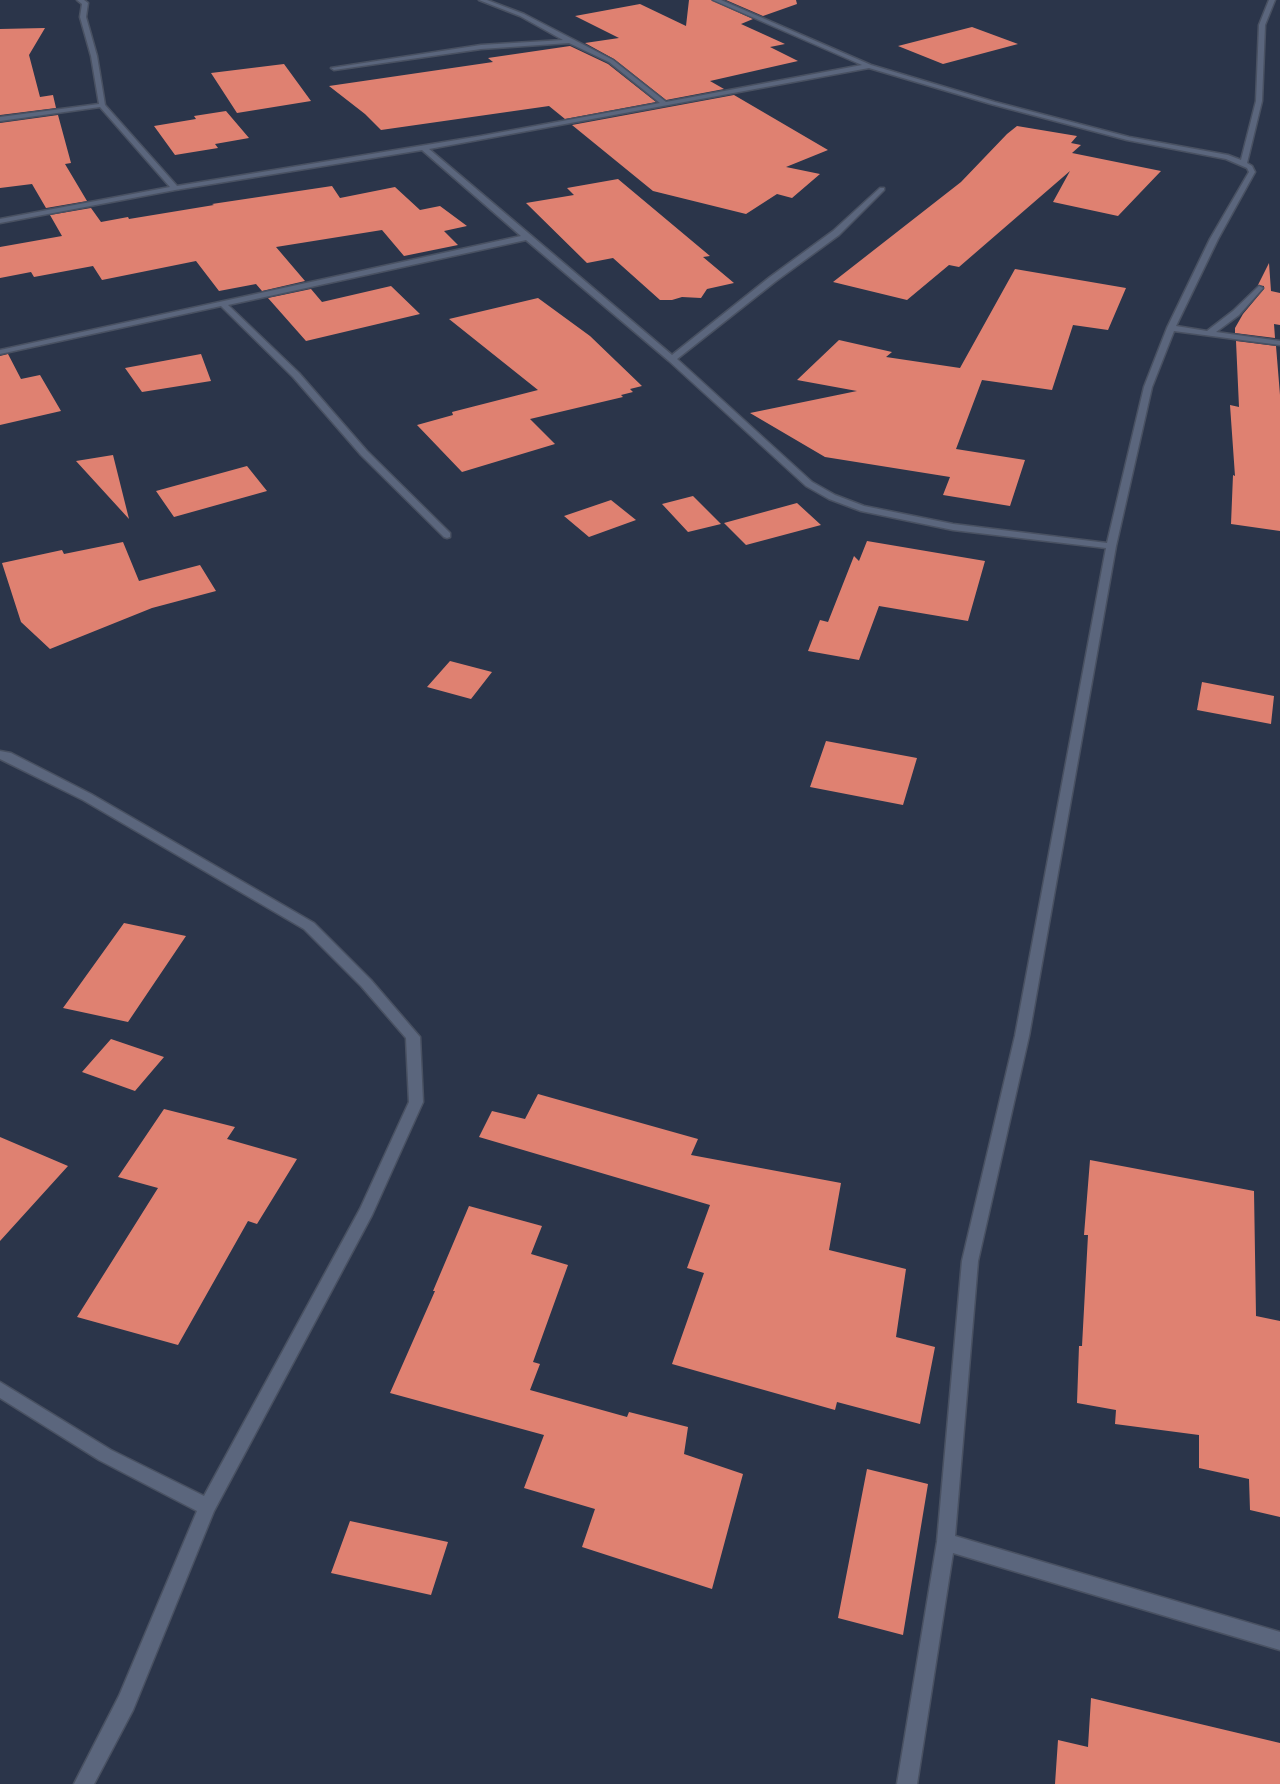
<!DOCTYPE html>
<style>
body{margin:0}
canvas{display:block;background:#2b354a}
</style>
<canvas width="1280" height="1784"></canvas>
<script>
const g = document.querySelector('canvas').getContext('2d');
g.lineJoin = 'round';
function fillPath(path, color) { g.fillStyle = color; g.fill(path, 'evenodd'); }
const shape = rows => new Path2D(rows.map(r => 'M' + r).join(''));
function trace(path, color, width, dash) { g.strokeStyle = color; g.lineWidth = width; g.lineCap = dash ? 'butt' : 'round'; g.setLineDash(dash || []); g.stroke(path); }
const building = shape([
 [689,0,711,0,753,19,741,24,785,44,770,47,798,61,710,81,724,89,666,100,614,59,585,43,619,38,575,16,640,4,686,26],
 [726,0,796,0,797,4,763,16],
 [972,27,1018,44,943,64,898,46],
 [45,28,29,55,40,97,53,95,56,108,0,115,0,29],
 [570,46,608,64,656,102,565,119,549,106,381,130,365,114,329,86,493,62,488,58],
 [284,64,311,101,237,113,211,73],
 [734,95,828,150,786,167,820,174,792,198,777,194,746,214,653,191,572,125],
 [226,111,249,138,215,144,218,148,175,155,154,126,196,119,194,116],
 [58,115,71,163,65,164,87,201,46,208,32,184,0,188,0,123],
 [1017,126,1077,136,1071,143,1081,145,1072,153,1161,171,1118,216,1053,202,1070,171,959,267,949,265,907,300,833,282,961,182,1007,134],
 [618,179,710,256,703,257,734,283,707,289,701,298,682,297,672,300,660,300,613,258,587,263,526,203,574,195,567,188],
 [332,186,340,198,395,187,420,210,440,206,467,226,444,231,458,245,404,256,382,230,276,247,305,281,262,291,256,284,219,291,196,261,102,280,93,266,34,277,31,272,0,278,0,247,62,236,50,215,91,208,101,222,128,217,129,219,214,205,212,204],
 [1269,263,1271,291,1280,293,1280,325,1274,324,1275,338,1235,333,1235,328,1243,314,1264,289,1264,286,1258,285],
 [1015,269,1126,288,1108,330,1073,325,1052,390,982,380,956,449,1025,460,1010,506,943,495,950,477,825,457,750,413,857,391,797,380,839,340,892,352,886,357,960,368],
 [391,286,420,314,306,341,268,298,311,289,322,302],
 [538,298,590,336,642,386,630,389,633,392,621,395,623,397,530,419,555,444,462,472,417,425,453,415,452,412,538,390,449,319],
 [1236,341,1276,346,1280,395,1280,531,1231,524,1233,475,1235,476,1230,405,1239,407],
 [8,354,21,379,40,375,61,411,0,425,0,356],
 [201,354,211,381,142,392,125,368],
 [113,455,129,519,76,461],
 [247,466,267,491,174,517,156,491],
 [693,496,721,524,688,532,662,504],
 [611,500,636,520,589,537,564,516],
 [797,503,821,525,746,545,724,523],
 [867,541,985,561,968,621,879,606,859,660,808,651,820,620,828,622,854,556,859,561],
 [123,542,139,581,200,565,216,591,152,608,50,649,21,622,2,563,62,550,64,554],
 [450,661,492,672,471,699,427,687],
 [1202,682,1274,696,1271,724,1197,710],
 [826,741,917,758,903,805,810,787],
 [124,923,186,936,128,1022,63,1008],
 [111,1039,164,1057,135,1091,82,1072],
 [538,1094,698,1139,691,1155,841,1183,829,1250,906,1269,896,1337,935,1347,920,1424,837,1402,835,1410,672,1364,704,1273,687,1268,710,1205,479,1137,492,1111,525,1119],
 [164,1109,235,1127,227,1139,297,1159,257,1224,248,1221,178,1345,77,1317,158,1188,118,1177],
 [0,1137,68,1166,0,1241],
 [1090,1160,1254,1191,1256,1316,1280,1321,1280,1517,1250,1510,1249,1479,1199,1468,1199,1435,1115,1424,1116,1410,1077,1403,1079,1346,1082,1346,1088,1235,1084,1235],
 [469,1206,542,1226,531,1254,568,1265,533,1362,540,1364,530,1390,627,1417,629,1412,688,1427,684,1454,743,1474,712,1589,582,1547,595,1509,524,1488,544,1435,390,1393,435,1291,433,1291],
 [867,1469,928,1484,903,1635,838,1618],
 [350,1521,448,1542,431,1595,331,1573],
 [1091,1698,1280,1743,1280,1784,1055,1784,1058,1740,1088,1747]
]);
const minor = shape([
 [77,0,84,0,88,3,86,17,97,56,105,105,177,186,481,136,660,103,609,62,569,43,481,49,334,70,331,68,481,45,563,40,520,16,479,0,487,0,524,14,613,60,666,102,862,65,713,0,721,0,871,65,995,102,1129,137,1228,155,1241,160,1256,101,1259,25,1269,0,1275,0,1265,25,1262,101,1247,163,1252,166,1255,172,1218,239,1176,326,1207,331,1233,311,1259,286,1263,288,1239,315,1216,332,1280,341,1280,345,1174,331,1152,387,1116,546,1029,1036,978,1261,955,1536,1280,1632,1280,1650,953,1553,917,1784,897,1784,937,1542,962,1261,1015,1036,1106,548,953,530,861,511,829,499,806,486,669,361,526,240,228,305,299,373,367,451,450,533,450,537,447,538,444,537,361,455,293,377,221,306,0,354,0,350,521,236,422,150,175,190,0,223,0,219,170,187,100,107,0,121,0,117,99,104,91,56,80,17,82,4,77,0],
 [869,68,991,104,1127,140,1226,159,1247,168,1249,172,1210,239,1167,328,1144,387,1107,543,953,524,864,506,835,495,812,482,677,359,776,281,839,235,884,190,884,188,880,188,833,231,770,277,672,355,429,149,869,68],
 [0,751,11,753,91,794,314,923,371,980,420,1037,423,1102,372,1215,214,1511,133,1710,94,1784,74,1784,119,1696,197,1511,99,1460,0,1398,0,1382,111,1450,204,1496,360,1209,409,1102,406,1038,361,986,304,929,83,800,0,759,0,751]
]);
fillPath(building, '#df8171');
trace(minor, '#495162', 3);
fillPath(minor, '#5b667d');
</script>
